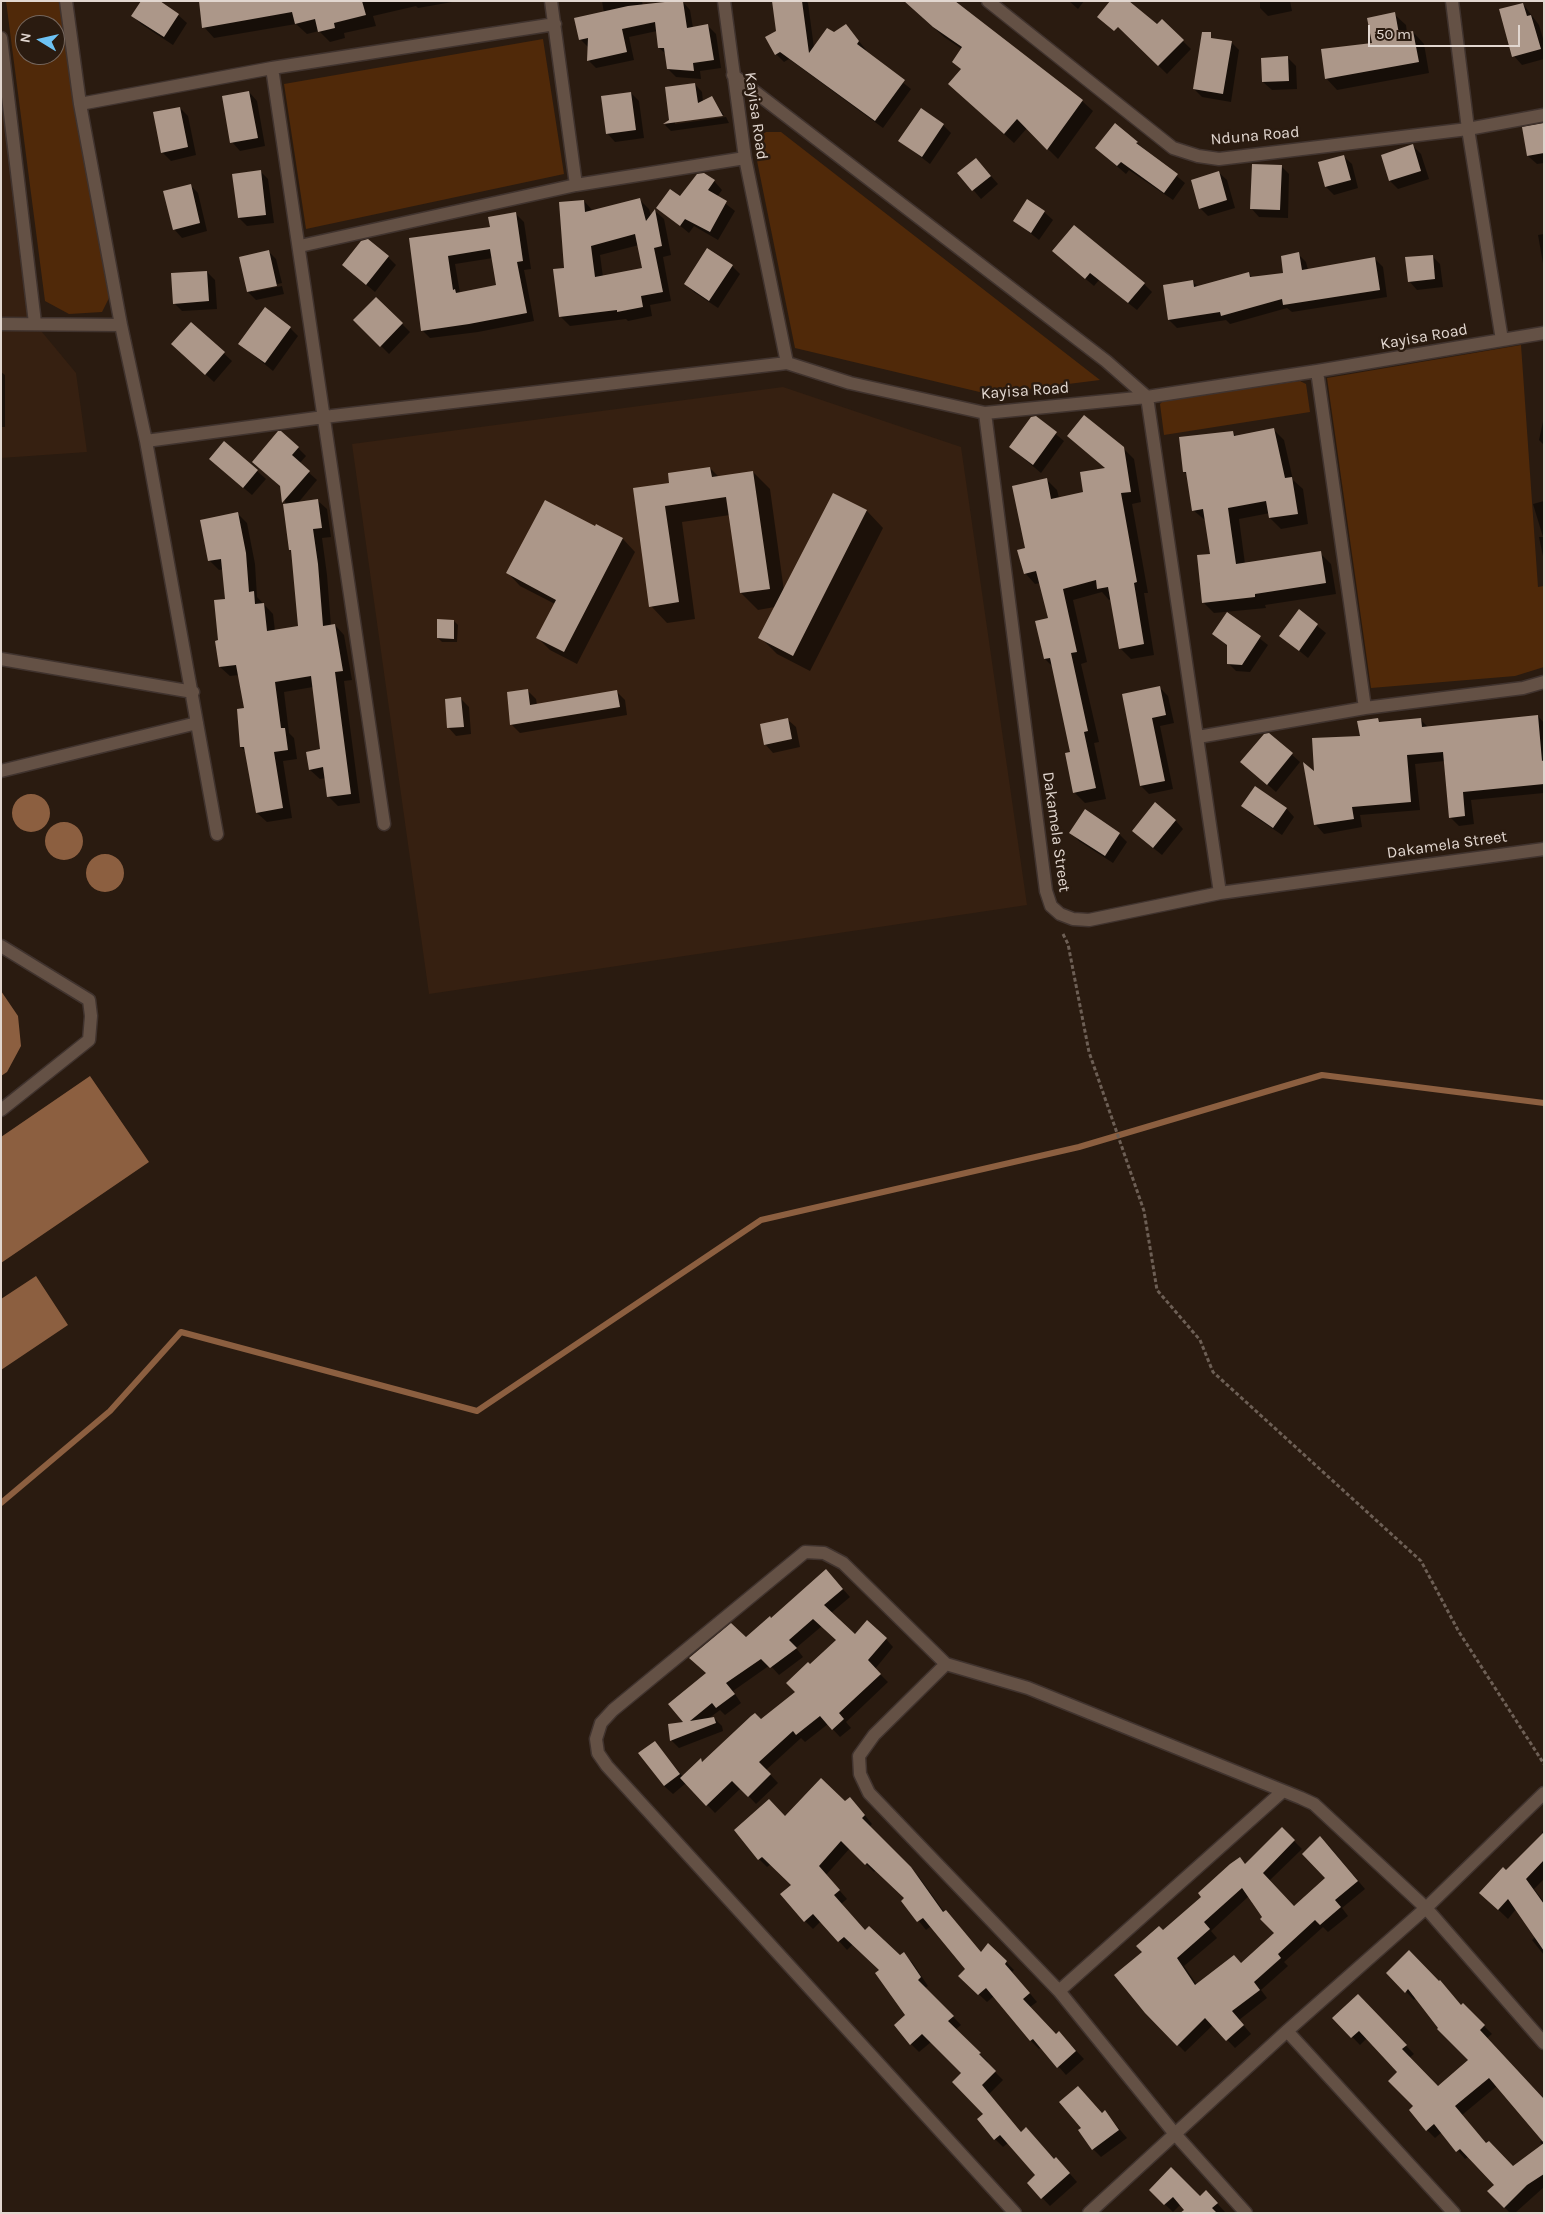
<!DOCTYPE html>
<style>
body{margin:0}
#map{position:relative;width:1545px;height:2214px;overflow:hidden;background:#2a1b10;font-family:Karla,sans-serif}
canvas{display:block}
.frame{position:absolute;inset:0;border:2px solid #e2d7d0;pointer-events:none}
.north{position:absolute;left:15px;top:15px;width:50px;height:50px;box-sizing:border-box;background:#2a1b10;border:1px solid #74665d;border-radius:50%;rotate:279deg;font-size:14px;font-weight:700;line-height:20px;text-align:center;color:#e2d7d0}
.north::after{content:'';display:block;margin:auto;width:18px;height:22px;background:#6dc2f3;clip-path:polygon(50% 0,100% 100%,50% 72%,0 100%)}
.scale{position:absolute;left:1368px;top:25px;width:152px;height:22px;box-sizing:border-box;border:2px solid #e2d7d0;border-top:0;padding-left:6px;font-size:15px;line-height:18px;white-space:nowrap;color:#e2d7d0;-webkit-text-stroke:4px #2a1b10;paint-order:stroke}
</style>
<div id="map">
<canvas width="1545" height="2214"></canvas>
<div class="frame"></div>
<div class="north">N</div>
<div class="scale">50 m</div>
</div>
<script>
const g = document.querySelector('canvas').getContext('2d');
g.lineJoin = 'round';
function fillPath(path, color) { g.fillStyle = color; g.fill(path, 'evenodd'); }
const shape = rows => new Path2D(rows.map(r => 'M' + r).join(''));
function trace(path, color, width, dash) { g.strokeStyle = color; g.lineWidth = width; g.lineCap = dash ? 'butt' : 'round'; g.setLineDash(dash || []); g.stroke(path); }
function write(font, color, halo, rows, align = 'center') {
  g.font = font + ' Karla,sans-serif'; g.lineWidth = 5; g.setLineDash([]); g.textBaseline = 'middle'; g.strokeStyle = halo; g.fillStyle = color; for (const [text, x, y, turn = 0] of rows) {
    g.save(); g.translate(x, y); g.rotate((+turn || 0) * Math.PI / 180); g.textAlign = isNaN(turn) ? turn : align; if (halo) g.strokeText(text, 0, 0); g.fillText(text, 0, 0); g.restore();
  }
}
const built = shape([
 [1,58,32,320,76,373,87,452,1,458],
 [783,387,961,447,1027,905,429,994,352,444]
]);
const green = shape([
 [6,1,61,1,74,103,109,298,102,312,69,314,45,301],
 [25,25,55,25,55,55,25,55],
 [543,39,564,174,306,229,284,84],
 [766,132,781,132,1100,380,988,394,795,348,754,146,757,138],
 [1521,345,1538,587,1544,586,1544,667,1515,676,1371,688,1327,378],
 [1300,381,1306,384,1310,412,1164,435,1160,404,1164,400]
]);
const water = shape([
 '12 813a19 19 0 1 1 38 0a19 19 0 1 1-38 0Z',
 '45 841a19 19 0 1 1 38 0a19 19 0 1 1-38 0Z',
 '86 873a19 19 0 1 1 38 0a19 19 0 1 1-38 0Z',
 [1,991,18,1016,21,1046,7,1072,1,1076],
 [90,1076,149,1162,1,1263,1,1137],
 [36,1276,68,1325,1,1370,1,1299]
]);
const shadow = shape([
 [158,1,178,15,187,23,173,45,141,24,133,16],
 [200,1,458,1,418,8,416,6,373,16,376,26,344,33,345,38,330,42,319,31,307,34,296,24,214,38,204,27],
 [602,1,642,1,643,7,682,1,690,10,693,28,708,26,716,34,721,68,700,71,701,79,676,77,668,69,666,54,659,48,657,31,629,37,634,60,596,68,588,60,589,48,581,40,576,19,604,13],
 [773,1,806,1,808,3,814,48,846,25,866,50,864,52,911,89,883,128,789,59,784,62,776,54,767,38,777,32],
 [904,1,953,1,1082,101,1093,111,1058,159,1027,128,1014,143,960,94,962,70,954,62,962,49,944,37],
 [1069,1,1084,1,1078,9],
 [1260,1,1290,1,1292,11,1268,16,1260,8],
 [1523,4,1539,25,1544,42,1544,59,1522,65,1514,56],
 [1394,14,1406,25,1407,33,1413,32,1424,44,1429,73,1337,90,1326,78,1373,44],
 [1162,21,1191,49,1167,74,1122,30,1157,26],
 [1231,42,1239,50,1231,102,1202,97,1194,89],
 [1288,58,1296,66,1297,89,1272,90,1263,82,1262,59],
 [695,84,702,92,703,102,711,97,724,115,675,121,675,124,726,117,729,123,671,131,665,125,671,120],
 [249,92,257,101,265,146,240,151,232,142],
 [631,93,639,101,644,138,615,142,607,133],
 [180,108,188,116,196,155,171,161,162,152],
 [943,125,951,133,930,164,900,141],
 [1544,125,1544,163,1537,164,1528,156,1523,128],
 [1137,143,1185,183,1173,200,1129,170,1126,174,1105,156],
 [1413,146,1421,154,1429,179,1398,189,1390,181,1382,156],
 [1343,156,1352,164,1358,188,1334,195,1326,187],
 [976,159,998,184,981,199,959,173],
 [1281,166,1289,174,1288,218,1259,217,1251,208],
 [260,171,268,179,274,223,247,226,239,218],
 [1218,172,1227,180,1235,208,1208,216,1200,208],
 [714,181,722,190,717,197,735,211,718,240,694,226,689,233,657,207],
 [190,185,198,193,207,231,182,238,174,229],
 [640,200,649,209,651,216,655,211,664,219,671,255,663,257,671,301,650,305,652,316,628,321,626,319,570,326,561,317,554,270,565,269,584,201,593,211],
 [639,245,643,269,603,277,600,255],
 [1028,201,1044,212,1053,220,1039,240,1015,221],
 [515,213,524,222,531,269,524,270,534,321,478,332,430,338,422,330,411,239,491,228],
 [493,258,497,286,460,293,455,264],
 [1544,234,1544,269,1538,235],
 [268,251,276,259,282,283,252,290,252,292,282,286,284,294,256,300,248,292],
 [1298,254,1306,262,1308,270,1375,259,1383,267,1387,297,1292,312,1287,308,1230,324,1226,320,1177,328,1169,320,1193,282,1198,287,1248,273,1253,278,1284,274],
 [1432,256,1440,264,1443,287,1417,290,1409,281],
 [388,257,396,265,375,292,343,265],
 [1062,259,1144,284,1152,292,1137,310,1099,280,1094,286],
 [732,266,740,274,718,308,694,292,685,284],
 [207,272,215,280,217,309,182,311,174,303],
 [376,298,410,332,389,354,355,320],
 [191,323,232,361,214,382,181,352],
 [290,328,298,336,273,371,240,344],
 [1,372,5,375,5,427,1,427],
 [1035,417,1064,441,1041,473,1010,447],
 [1544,417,1544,445,1539,440],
 [1273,429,1284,440,1293,480,1303,489,1308,524,1281,529,1270,518,1270,513,1239,519,1245,564,1320,553,1331,564,1336,594,1265,605,1266,608,1214,613,1203,602,1212,555,1206,521,1193,510,1188,475,1184,472,1233,433,1237,437],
 [1068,436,1123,448,1134,459,1141,502,1132,504,1148,593,1144,593,1154,655,1131,659,1120,648,1112,599,1109,600,1102,592,1073,600,1087,662,1081,664,1099,742,1094,743,1106,799,1085,803,1074,792,1072,753,1053,667,1045,659,1050,619,1040,583,1035,584,1025,573,1026,549,1046,479,1057,490,1059,498,1084,493,1106,469],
 [225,443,266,479,252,495,219,467],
 [298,448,306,456,299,464,317,480,298,503,317,500,327,509,331,537,322,538,327,575,331,626,335,625,344,635,352,680,344,681,360,803,338,806,328,796,326,778,320,779,310,770,307,753,321,750,313,687,284,692,289,733,294,738,297,759,283,761,292,818,267,822,257,813,247,753,241,747,245,709,239,675,230,676,220,667,219,641,226,600,224,569,219,570,210,561,202,521,238,514,247,523,255,564,257,597,273,614,275,631,299,627,293,552,290,549,286,505,281,487,262,470],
 [710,468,719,477,753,472,770,489,784,591,833,494,867,511,883,528,810,671,777,654,760,637,775,607,758,610,741,593,730,515,682,522,695,619,667,623,651,606,635,489,670,484],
 [1544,501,1544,561,1539,537,1543,537,1533,504],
 [596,526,623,539,635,552,577,664,550,650,538,638,555,604,520,586,508,573],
 [1299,611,1326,633,1308,658,1281,636],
 [1227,613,1268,645,1250,672,1236,671,1228,663,1229,647,1213,634],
 [454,621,458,625,457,642,442,642,438,638],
 [1160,688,1168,696,1174,723,1160,726,1173,789,1149,794,1141,786,1123,695],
 [528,691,536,699,537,705,617,692,625,700,627,715,520,733,511,724],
 [461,699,469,707,471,734,456,736,448,727],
 [1538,716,1544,723,1544,793,1471,800,1474,824,1459,826,1450,817,1445,761,1415,764,1420,810,1360,815,1362,827,1324,834,1316,825,1305,765,1315,774,1361,737,1377,719,1381,723,1420,719,1429,728],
 [787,719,796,727,800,747,773,753,765,744],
 [1269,734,1300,762,1276,792,1242,762],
 [1242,806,1286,808,1294,817,1282,835,1251,814],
 [1175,820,1183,829,1162,855,1142,839],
 [1071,832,1119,834,1127,842,1113,863,1079,841],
 [826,1570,850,1597,831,1613,855,1636,886,1639,893,1647,875,1669,888,1682,846,1722,851,1728,840,1737,828,1724,805,1742,801,1738,766,1770,778,1783,756,1804,741,1788,715,1813,686,1783,673,1794,664,1786,655,1742,683,1777,701,1760,704,1763,797,1692,810,1666,837,1640,822,1626,796,1648,803,1657,779,1675,770,1665,733,1691,741,1703,725,1715,720,1710,708,1719,714,1718,722,1726,723,1731,679,1748,672,1741,669,1725,685,1723,745,1639,771,1619],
 [845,1802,858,1807,872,1824,869,1827,919,1877,945,1913,981,1953,989,1945,1014,1970,1012,1972,1037,2002,1030,2007,1056,2036,1067,2041,1084,2059,1066,2075,1041,2047,1039,2049,1031,2041,994,1996,987,2002,968,1984,966,1969,931,1926,926,1930,903,1901,906,1898,876,1870,874,1872,850,1848,826,1875,847,1899,841,1904,865,1932,900,1957,903,1954,912,1962,928,1986,925,1988,961,2025,955,2030,988,2062,986,2063,1003,2080,989,2094,1022,2133,1064,2167,1077,2182,1050,2206,1028,2183,1037,2175,1008,2143,1003,2147,995,2139,985,2114,963,2073,931,2042,919,2052,911,2044,906,2016,881,1971,853,1944,847,1950,821,1921,813,1929,805,1921,793,1885,771,1864,767,1867,759,1859,785,1818],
 [1282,1829,1302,1849,1269,1881,1294,1907,1327,1878,1328,1845,1365,1889,1342,1908,1348,1916,1328,1932,1323,1927,1284,1962,1288,1966,1261,1990,1267,1998,1239,2020,1251,2034,1235,2048,1213,2025,1185,2052,1146,2012,1143,1953,1163,1931,1246,1865],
 [1249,1896,1276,1934,1242,1964,1197,1985,1184,1966,1217,1938,1211,1931],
 [1544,1830,1544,1879,1534,1889,1544,1902,1544,1955,1532,1940,1535,1937,1516,1909,1508,1919,1481,1893,1506,1872,1543,1834,1542,1832],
 [1388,1973,1461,2006,1463,2005,1492,2034,1487,2038,1544,2099,1544,2187,1515,2213,1510,2213,1489,2191,1496,2185,1468,2157,1465,2159,1442,2132,1435,2138,1427,2130,1399,2072,1367,2038,1360,2045,1334,2018,1358,1996,1414,2054,1409,2058,1438,2087,1470,2060,1416,1997,1414,2000],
 [1497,2086,1543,2140,1540,2142,1543,2145,1513,2168,1486,2144,1462,2115],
 [1105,2112,1127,2138,1101,2157,1093,2149,1102,2114],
 [1150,2190,1214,2200,1225,2212,1188,2213,1181,2204,1173,2212]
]);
const stream = shape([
 [1,1503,110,1411,181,1332,477,1411,761,1220,1079,1147,1322,1075,1544,1103]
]);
const building = shape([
 [141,1,160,1,179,14,164,37,131,16],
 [199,1,362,1,366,15,334,23,335,28,318,32,315,19,295,24,292,12,202,28],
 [674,1,683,1,687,28,708,24,714,60,693,63,694,71,667,69,664,48,658,48,655,22,622,29,627,52,587,61,588,38,579,40,574,18,628,6],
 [772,1,802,1,809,53,827,28,834,32,846,24,859,41,857,44,905,80,875,121,780,52,775,55,765,37,776,31],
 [904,1,955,1,1083,100,1047,150,1017,119,1004,134,948,84,961,69,952,62,962,47,933,27],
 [1110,1,1129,1,1157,24,1162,19,1184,40,1158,66,1118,27,1114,31,1097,17],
 [1523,3,1527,16,1531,15,1541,49,1512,57,1499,9],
 [1395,12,1399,34,1413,31,1419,62,1325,79,1321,49,1372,43,1367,18],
 [1202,32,1211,32,1211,38,1232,41,1223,94,1193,89],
 [1288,56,1289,81,1262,82,1261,58],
 [695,83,698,103,712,96,723,116,663,124,669,120,665,87],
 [249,91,258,138,230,143,222,96],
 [631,92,636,130,606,134,601,96],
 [180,107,188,147,161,153,153,112],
 [921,108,944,124,922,157,898,141],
 [1115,123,1138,142,1136,143,1178,174,1164,193,1121,162,1117,166,1095,148],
 [1544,123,1544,153,1527,156,1522,127],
 [1413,144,1421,171,1389,181,1381,155],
 [1344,155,1351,180,1325,187,1318,162],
 [976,158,991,176,972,191,957,173],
 [1252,164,1282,165,1280,210,1250,209],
 [261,170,266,215,238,218,232,174],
 [1219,171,1227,200,1199,209,1191,180],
 [704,173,715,180,708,190,727,201,710,232,685,219,680,226,656,208,670,189,680,196,697,174],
 [191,184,200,223,173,230,163,191],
 [640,198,646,221,655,209,662,246,654,248,663,292,641,296,643,307,617,312,617,310,559,317,553,269,564,268,559,202,584,200,585,212],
 [635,234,642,268,595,277,591,246],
 [1027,199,1045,211,1031,233,1013,221],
 [516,212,523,261,517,262,527,313,469,324,421,331,409,238,490,227,488,217],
 [490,249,496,285,456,293,455,289,453,290,448,256],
 [1074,225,1145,283,1128,303,1090,273,1085,279,1052,251],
 [368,239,389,256,366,285,342,265,361,241],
 [707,248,733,265,709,301,684,284],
 [269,250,277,286,247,292,239,257],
 [1299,252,1302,270,1375,257,1380,290,1283,305,1282,299,1221,316,1220,312,1168,320,1163,285,1193,280,1194,287,1249,272,1250,277,1283,273,1281,256],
 [1433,255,1435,279,1408,282,1405,257],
 [207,271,209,301,173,304,171,273],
 [376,297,403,323,380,347,353,320],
 [265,307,291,327,265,363,238,344],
 [191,322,225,352,205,375,171,344],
 [1084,415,1124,447,1131,492,1121,493,1137,582,1134,583,1144,644,1119,649,1108,587,1097,589,1096,580,1063,589,1077,652,1071,653,1088,731,1084,732,1096,788,1073,793,1065,753,1070,752,1050,658,1044,659,1035,621,1048,618,1036,571,1024,574,1017,550,1025,548,1012,486,1047,478,1051,499,1083,492,1080,472,1105,468,1067,436],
 [1036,416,1057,432,1033,465,1009,447,1031,417],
 [1274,428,1285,478,1292,477,1298,514,1269,518,1266,501,1228,508,1236,564,1321,551,1326,583,1255,594,1255,597,1202,603,1197,555,1210,554,1203,509,1192,511,1186,472,1183,472,1179,437,1233,431,1234,436],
 [278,431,281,431,299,447,292,455,310,471,282,503,280,486,252,462],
 [224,441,258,470,243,488,209,459],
 [710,467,712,477,753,471,770,589,740,593,726,497,665,506,679,602,649,607,633,488,669,483,668,473],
 [833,493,867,510,793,656,758,638],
 [318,499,322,528,313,529,318,564,323,626,335,624,343,671,335,672,351,794,327,797,323,767,309,770,306,752,320,749,311,676,275,682,281,728,285,728,288,750,274,752,283,808,256,813,244,747,240,747,237,709,244,708,236,665,219,667,215,641,218,640,214,600,225,599,221,559,208,561,200,520,238,512,246,553,249,592,254,591,255,604,264,603,267,631,298,626,291,550,289,550,283,504],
 [545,500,595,526,596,524,623,538,564,652,536,638,556,600,506,573],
 [1299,609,1318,624,1299,651,1279,636],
 [1227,612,1261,636,1242,665,1227,664,1227,645,1212,634],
 [437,619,454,620,454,639,437,638],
 [1160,686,1166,715,1152,718,1165,781,1140,786,1122,694],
 [528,689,530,705,617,690,620,707,510,725,507,692],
 [461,697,464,727,447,728,445,699],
 [1538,715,1542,761,1544,760,1544,784,1463,792,1465,816,1449,818,1443,752,1407,755,1411,802,1352,807,1354,819,1314,825,1303,762,1314,771,1312,738,1360,736,1357,721,1378,718,1379,722,1421,718,1422,727],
 [788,718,792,739,764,745,760,724],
 [1269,733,1293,753,1267,785,1240,762,1264,734],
 [1255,786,1287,808,1273,828,1241,806],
 [1155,802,1176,820,1153,848,1132,831],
 [1085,809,1120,833,1105,856,1069,833],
 [826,1569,843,1589,824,1605,855,1634,867,1620,887,1638,868,1660,881,1674,839,1713,844,1719,832,1730,820,1716,796,1735,793,1731,759,1762,771,1774,748,1797,732,1781,706,1806,680,1778,701,1758,702,1762,751,1716,755,1713,761,1719,795,1692,786,1683,808,1662,810,1664,836,1640,813,1619,789,1640,797,1648,770,1668,761,1659,726,1683,735,1694,716,1708,712,1703,690,1721,714,1717,716,1723,670,1741,668,1724,683,1722,668,1704,706,1673,689,1658,731,1623,746,1637,770,1616,771,1618],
 [655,1741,680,1774,664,1786,638,1753],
 [821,1778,845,1801,850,1797,865,1815,862,1818,911,1867,943,1912,946,1910,981,1952,988,1943,1007,1961,1005,1964,1030,1993,1023,1999,1056,2034,1059,2031,1076,2051,1057,2068,1033,2039,1030,2041,986,1988,978,1995,958,1976,965,1969,923,1918,917,1922,901,1901,904,1898,867,1863,865,1865,841,1841,819,1866,840,1890,834,1895,865,1930,869,1926,900,1955,904,1952,921,1977,918,1980,954,2016,948,2021,981,2053,979,2054,996,2071,982,2085,1021,2132,1026,2127,1054,2159,1056,2157,1070,2173,1041,2199,1027,2183,1035,2175,1000,2135,994,2140,977,2119,983,2114,952,2082,961,2073,922,2034,910,2045,894,2025,905,2015,875,1973,879,1970,844,1937,838,1942,813,1914,804,1922,780,1894,791,1885,762,1857,758,1860,734,1830,769,1799,785,1816],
 [1282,1827,1295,1840,1263,1873,1294,1906,1325,1878,1302,1854,1320,1836,1358,1881,1335,1900,1341,1907,1320,1925,1315,1920,1278,1954,1281,1958,1254,1982,1260,1990,1232,2011,1244,2025,1226,2041,1205,2018,1177,2046,1145,2013,1114,1975,1142,1952,1136,1946,1159,1926,1163,1930,1201,1897,1198,1893,1230,1864,1240,1857,1245,1864],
 [1242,1888,1262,1917,1260,1919,1274,1933,1241,1963,1234,1955,1195,1985,1177,1958,1210,1929,1204,1922],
 [1544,1832,1544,1860,1526,1879,1544,1904,1544,1951,1508,1899,1498,1910,1479,1893,1503,1867,1506,1870],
 [1409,1950,1439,1981,1440,1980,1461,2005,1463,2003,1485,2025,1480,2030,1544,2099,1544,2174,1527,2185,1504,2208,1487,2191,1494,2185,1460,2149,1456,2152,1434,2124,1426,2131,1409,2110,1413,2106,1388,2081,1397,2072,1359,2031,1351,2038,1332,2018,1358,1994,1407,2045,1402,2049,1438,2086,1468,2060,1437,2029,1438,2028,1408,1989,1405,1993,1386,1973],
 [1489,2078,1544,2143,1513,2166,1489,2141,1486,2143,1455,2106],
 [1078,2086,1102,2113,1105,2110,1119,2130,1092,2150,1078,2130,1081,2128,1059,2102],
 [1171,2167,1200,2196,1206,2190,1218,2203,1212,2208,1217,2213,1180,2213,1184,2210,1173,2197,1164,2205,1149,2190]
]);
const path = shape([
 [1063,934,1068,944,1089,1052,1144,1211,1157,1290,1200,1340,1213,1372,1421,1561,1459,1632,1544,1764]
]);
const minor = shape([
 [66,1,80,104,121,325],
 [551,1,576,185],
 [724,1,745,158,787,363,850,383,985,413,1147,397,1317,371,1544,333],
 [988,1,1173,148,1198,156,1219,159,1468,129,1544,115],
 [1452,1,1468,129,1502,340],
 [1,38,35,323],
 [272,68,384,824],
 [733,75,1106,361,1147,397,1220,893],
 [80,104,272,68,555,24],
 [300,246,576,185,745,158],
 [1,324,121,325,146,441,324,417,787,363],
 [1317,371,1365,708],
 [985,413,1046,891,1051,906,1060,914,1073,919,1089,920,1220,893,1544,849],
 [146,441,217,834],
 [1,659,193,692],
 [1198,737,1365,708,1523,688,1544,682],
 [1,771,197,723],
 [1,946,89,1000,91,1016,89,1040,1,1110],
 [946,1664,874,1735,859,1756,860,1774,869,1793,1059,1991,1175,2134,1246,2213],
 [1059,1991,1283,1791],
 [1287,2031,1454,2213],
 [1015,2213,607,1766,598,1753,596,1739,601,1723,613,1710,805,1552,824,1553,843,1563,946,1664,1028,1688,1301,1798,1314,1804,1426,1908,1544,2043],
 [1089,2213,1287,2031,1426,1908,1544,1793]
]);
const streetNames = [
 ["Kayisa Road",756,116,82],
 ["Nduna Road",1255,136,-5],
 ["Kayisa Road",1424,337,-10],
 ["Kayisa Road",1025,391,-4],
 ["Dakamela Street",1056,832,82],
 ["Dakamela Street",1447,845,-8]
];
fillPath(built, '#362011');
fillPath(green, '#502909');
fillPath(water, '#8c5f40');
fillPath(shadow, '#0007');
trace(stream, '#8c5f40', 6);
fillPath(building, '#ac9789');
trace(minor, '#40332e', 15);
trace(path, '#6d5f55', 3, [4, 2.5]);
trace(minor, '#645145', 12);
write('16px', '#e2d7d0', '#2a1b10', streetNames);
</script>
